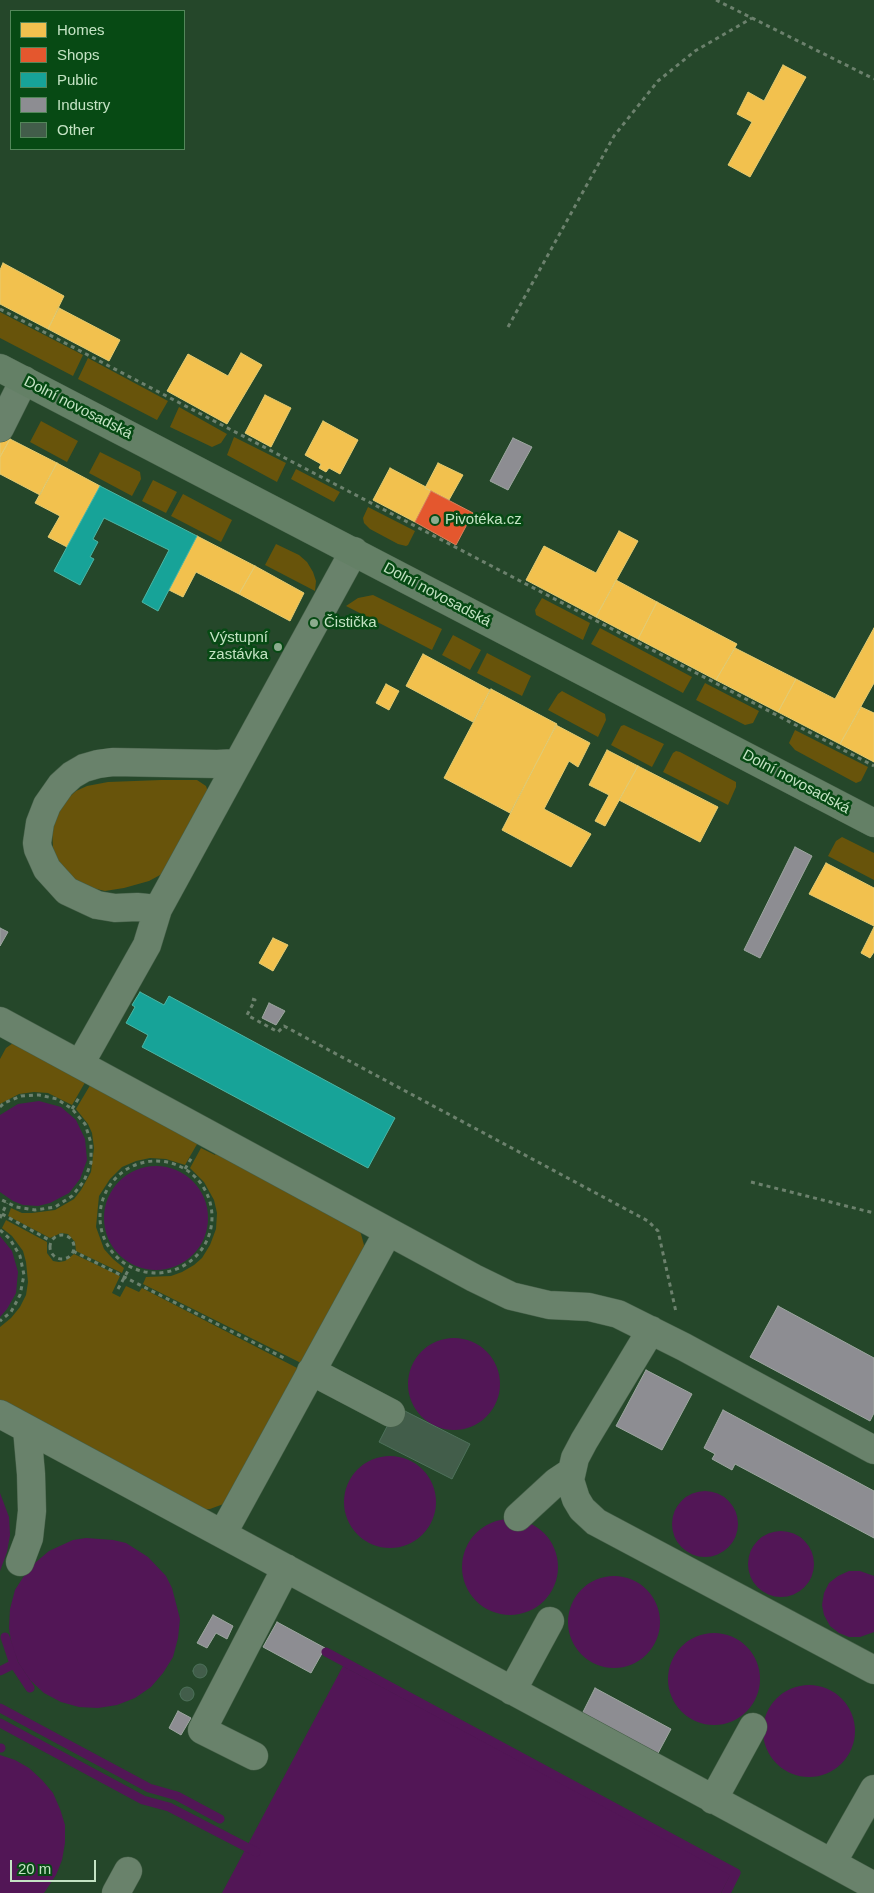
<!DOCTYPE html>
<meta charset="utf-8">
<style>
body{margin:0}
#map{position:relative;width:874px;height:1893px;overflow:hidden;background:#25472a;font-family:Helvetica,sans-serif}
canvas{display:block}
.legend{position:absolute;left:10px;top:10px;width:175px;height:140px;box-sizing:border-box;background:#074a14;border:1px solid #53875a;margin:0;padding:6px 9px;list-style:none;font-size:15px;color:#c4e3c4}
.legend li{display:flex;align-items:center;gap:10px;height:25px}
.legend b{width:25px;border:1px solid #53875a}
.scale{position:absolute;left:10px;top:1860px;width:86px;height:22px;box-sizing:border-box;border:2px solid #c4e3c4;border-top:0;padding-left:6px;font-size:15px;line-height:18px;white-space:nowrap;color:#c4e3c4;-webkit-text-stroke:4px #074a14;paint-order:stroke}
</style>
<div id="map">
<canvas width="874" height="1893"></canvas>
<ul class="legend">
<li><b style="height:14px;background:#f2c14e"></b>Homes</li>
<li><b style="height:14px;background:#e4572e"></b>Shops</li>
<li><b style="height:14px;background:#17a398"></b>Public</li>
<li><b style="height:14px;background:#8d8d92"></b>Industry</li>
<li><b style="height:14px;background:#425d4a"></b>Other</li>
</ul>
<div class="scale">20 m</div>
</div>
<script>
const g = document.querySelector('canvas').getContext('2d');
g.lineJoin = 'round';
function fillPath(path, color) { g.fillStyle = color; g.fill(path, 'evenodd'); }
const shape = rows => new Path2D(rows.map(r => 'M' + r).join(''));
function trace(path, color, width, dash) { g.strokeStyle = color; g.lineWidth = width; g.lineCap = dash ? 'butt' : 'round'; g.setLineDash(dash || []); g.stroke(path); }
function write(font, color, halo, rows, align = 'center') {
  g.font = font + ' Helvetica,sans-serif'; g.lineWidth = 5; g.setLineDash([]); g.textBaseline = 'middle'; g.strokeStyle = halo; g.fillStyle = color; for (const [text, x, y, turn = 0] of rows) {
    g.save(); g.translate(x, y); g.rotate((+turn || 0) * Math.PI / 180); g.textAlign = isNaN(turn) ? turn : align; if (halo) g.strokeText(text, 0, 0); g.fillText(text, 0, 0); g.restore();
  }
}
const green = shape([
 [0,312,83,355,73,376,0,338],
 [88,358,168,401,157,420,78,379],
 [179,407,227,434,221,443,212,447,170,427],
 [41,421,78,441,67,462,30,442],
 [234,437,286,463,277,482,227,455],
 [100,452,140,472,141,479,132,496,89,473],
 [296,469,340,492,334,502,291,479],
 [153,480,177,492,166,513,142,501],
 [183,494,232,520,221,542,171,516],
 [368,507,415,531,408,545,406,546,398,544,370,529,364,523,363,518],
 [276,544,299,555,307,562,313,572,316,581,315,591,265,565],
 [373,595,442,629,432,650,346,606,358,598],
 [542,598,590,623,583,640,536,615,535,610],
 [600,628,692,677,683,693,591,644],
 [453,635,481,650,470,670,442,655],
 [487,653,531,676,522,696,477,673],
 [705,683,759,711,753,723,745,725,696,700],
 [562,691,605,714,606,720,598,737,548,710,558,694],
 [624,725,664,744,652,767,611,745,621,726],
 [795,730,868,767,861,781,856,783,795,750,789,743],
 [676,751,680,752,736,782,736,787,728,805,663,772,673,753],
 [161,780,197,780,206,786,208,792,162,874,149,881,124,888,105,891,80,885,56,862,53,847,52,831,56,816,67,799,76,791,87,786,108,782],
 [842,837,874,853,874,880,828,856,836,841],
 [16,1041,87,1079,72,1105,48,1093,34,1092,19,1094,0,1104,0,1059,6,1048],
 [92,1082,200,1139,185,1165,166,1159,150,1158,136,1161,122,1167,110,1179,99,1196,96,1227,104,1249,113,1259,124,1268,122,1273,76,1251,75,1242,68,1234,61,1233,50,1238,8,1216,11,1208,22,1213,32,1213,55,1210,74,1199,81,1190,91,1172,94,1148,92,1133,88,1124,76,1109],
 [201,1148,215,1155,217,1149,357,1226,361,1234,364,1245,363,1251,305,1365,143,1284,146,1277,171,1276,182,1272,194,1265,202,1258,210,1245,216,1229,217,1213,214,1200,204,1182,190,1168],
 [6,1220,47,1242,47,1253,53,1261,59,1262,65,1261,74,1254,120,1276,112,1293,120,1297,126,1286,139,1292,142,1288,301,1370,229,1502,210,1509,199,1510,0,1406,0,1327,11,1318,20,1307,26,1295,28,1282,26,1262,23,1251,12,1236,2,1228]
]);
const water = shape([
 [39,1101,61,1107,76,1120,85,1139,87,1160,80,1179,69,1193,50,1203,38,1206,23,1205,13,1201,0,1192,0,1115,18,1104],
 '104 1218a52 52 0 1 1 104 0a52 52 0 1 1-104 0Z',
 [0,1236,12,1251,18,1272,16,1293,7,1309,0,1317],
 '408 1384a46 46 0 1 1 92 0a46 46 0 1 1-92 0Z',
 '344 1502a46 46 0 1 1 92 0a46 46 0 1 1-92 0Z',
 '672 1524a33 33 0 1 1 66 0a33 33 0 1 1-66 0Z',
 [0,1493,9,1517,10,1535,7,1552,0,1571],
 '462 1567a48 48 0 1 1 96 0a48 48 0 1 1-96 0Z',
 '748 1564a33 33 0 1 1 66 0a33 33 0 1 1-66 0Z',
 [86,1538,113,1540,126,1543,148,1557,166,1576,172,1588,180,1619,178,1638,173,1657,163,1673,151,1687,135,1698,117,1705,98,1708,79,1707,61,1702,44,1693,30,1680,19,1664,12,1647,9,1628,10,1609,15,1590,29,1568,49,1551,73,1540],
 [849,1571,860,1571,874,1576,874,1632,860,1637,849,1637,839,1633,830,1626,824,1615,822,1605,824,1593,829,1583,838,1576],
 '568 1622a46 46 0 1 1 92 0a46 46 0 1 1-92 0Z',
 '668 1679a46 46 0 1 1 92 0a46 46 0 1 1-92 0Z',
 [343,1666,731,1874,721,1893,222,1893],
 '763 1731a46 46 0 1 1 92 0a46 46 0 1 1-92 0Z',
 [0,1755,15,1760,29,1768,42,1780,53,1793,60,1809,65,1825,65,1843,62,1860,56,1875,44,1893,0,1893]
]);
const homes = shape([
 [783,65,806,77,750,177,728,165,752,122,737,114,748,92,764,101,783,65],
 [3,263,64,296,48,329,0,304,0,270,3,263],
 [59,308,120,340,109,361,48,329,59,308],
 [241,353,262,365,227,424,167,391,188,354,228,376,241,353],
 [265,395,291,408,271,447,245,433,265,395],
 [323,421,358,440,340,474,329,468,326,472,319,468,321,464,305,455,323,421],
 [0,433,10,439,0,457,0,433],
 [10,439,57,463,40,495,0,474,0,457,10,439],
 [57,463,100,486,67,547,48,537,60,516,35,503,57,463],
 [438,463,463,475,449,500,425,488,438,463],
 [390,468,426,487,425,488,431,491,415,522,373,500,390,468],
 [619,531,638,541,596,617,526,580,544,546,596,573,619,531],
 [197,536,255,566,239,594,196,572,183,597,169,590,197,536],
 [255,566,304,593,290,621,239,594,255,566],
 [616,580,657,602,638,639,596,617,616,580],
 [657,602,737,644,716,680,638,639,657,602],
 [874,628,874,683,840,744,778,712,796,679,835,699,874,628],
 [735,648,796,679,778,712,716,680,735,648],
 [423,654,490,690,473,722,406,686,423,654],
 [386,684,399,691,389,710,376,703,386,684],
 [491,689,557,724,510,813,444,778,491,689],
 [861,707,874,713,874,762,840,744,861,707],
 [556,725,590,743,578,767,569,761,544,809,591,834,571,867,502,830,556,725],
 [607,750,638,766,605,826,595,821,609,795,589,785,607,750],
 [638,766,718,807,700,842,619,800,638,766],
 [826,863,874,888,874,926,809,894,826,863],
 [874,927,874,952,870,958,861,953,874,927],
 [273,938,288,945,273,971,259,963,273,938]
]);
const shops = shape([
 [431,491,473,513,456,545,415,522,431,491]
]);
const public = shape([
 [100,486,197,536,158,611,142,602,169,550,104,518,93,539,98,542,90,557,94,559,80,585,54,571,100,486],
 [140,992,164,1005,169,996,395,1118,368,1168,142,1047,148,1035,126,1023,135,1007,132,1005,140,992]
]);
const industry = shape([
 [513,438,532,447,508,490,490,481,513,438],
 [795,847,812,856,760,958,744,950,795,847],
 [0,928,8,932,0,946,0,928],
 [269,1003,285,1011,276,1025,262,1018,269,1003],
 [778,1306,874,1358,874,1413,870,1421,750,1357,778,1306],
 [646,1370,692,1394,662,1450,616,1426,646,1370],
 [723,1410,874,1491,874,1538,735,1464,732,1470,712,1459,715,1454,704,1448,723,1410],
 [213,1615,233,1626,227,1639,216,1633,207,1648,197,1643,213,1615],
 [277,1622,325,1648,311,1673,263,1647,277,1622],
 [595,1688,671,1729,656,1757,581,1716,595,1688],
 [178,1711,191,1718,181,1735,169,1728,178,1711]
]);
const stream = shape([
 [5,1637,14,1664],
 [326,1652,736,1873,726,1893],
 [0,1671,14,1664,30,1688],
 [0,1708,149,1788,177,1796,220,1819],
 [0,1723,143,1800,169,1807,256,1852],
 [0,1748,1,1748]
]);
const building = shape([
 [397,1407,470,1444,452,1479,379,1442,397,1407],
 '193 1671a7 7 0 1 1 14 0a7 7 0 1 1-14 0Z',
 '180 1694a7 7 0 1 1 14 0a7 7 0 1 1-14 0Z'
]);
const path = shape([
 [716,0,874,79],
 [0,309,874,766],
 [508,327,614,136,658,81,695,51,752,18],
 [252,999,255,1000,247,1015,278,1032,284,1026,648,1221,658,1231,676,1312],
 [0,1107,4,1103,21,1096,39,1095,57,1099,72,1109,85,1124,91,1143,91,1163,84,1181,72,1196,55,1207,35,1210,16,1207,0,1199],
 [72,1109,80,1096],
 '100 1217a56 56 0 1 1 112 0a56 56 0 1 1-112 0Z',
 [185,1169,192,1157],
 [751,1182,874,1213],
 [2,1214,51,1241],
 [0,1218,7,1203],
 [0,1230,10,1239,20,1256,24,1275,20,1295,11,1312,0,1321],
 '50 1247a12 12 0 1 1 24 0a12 12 0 1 1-24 0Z',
 [73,1251,286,1359],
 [118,1289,130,1267]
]);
const minor = shape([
 [0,428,24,380],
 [158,909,137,907,115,908,97,905,67,891,47,869,38,849,37,843,40,823,47,805,61,785,72,775,84,768,98,764,113,762,217,764,238,763],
 [0,1021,474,1278,511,1296,549,1305,589,1307,618,1314,684,1347,874,1450],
 [80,1064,147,945,158,909,354,551],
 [651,1330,584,1441,575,1458,570,1480,576,1499,582,1509,596,1522,874,1670],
 [311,1371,391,1413],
 [0,1414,832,1863,874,1789],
 [518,1517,556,1482,571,1472],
 [223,1533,388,1232],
 [20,1562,29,1538,32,1511,31,1474,27,1429],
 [512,1691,550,1621],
 [254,1756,202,1730,286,1568],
 [713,1800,753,1727],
 [832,1863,874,1886],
 [116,1893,128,1871]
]);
const major = shape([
 [0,368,874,823]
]);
const markers = [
 [435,520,5,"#8cac8e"],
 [314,623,5,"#8cac8e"],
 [278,647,5,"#8cac8e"]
];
const streetNames = [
 ["Dolní novosadská",78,408,27],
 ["Dolní novosadská",437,595,28],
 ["Dolní novosadská",796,782,28]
];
const poiNames = [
 ["Pivotéka.cz",445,520],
 ["Čistička",324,623],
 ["Výstupní",268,638,"right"],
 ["zastávka",268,655,"right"]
];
fillPath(green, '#68540b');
fillPath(water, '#521656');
fillPath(homes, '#f2c14e');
trace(homes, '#e4cb71', 1);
fillPath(shops, '#e4572e');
trace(shops, '#da815b', 1);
fillPath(public, '#17a398');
trace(public, '#4bb6a5', 1);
fillPath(industry, '#8d8d92');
trace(industry, '#9ea7a1', 1);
trace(stream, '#521656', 9);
fillPath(building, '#425d4a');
trace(building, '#4e715b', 1);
trace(minor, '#455f48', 29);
trace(major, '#455f48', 29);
trace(path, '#6c816d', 3, [4, 4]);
trace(minor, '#69826b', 28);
trace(major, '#648066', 28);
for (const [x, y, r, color] of markers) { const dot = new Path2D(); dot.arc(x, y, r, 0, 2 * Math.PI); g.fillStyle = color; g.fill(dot); trace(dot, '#074a14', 2); }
write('15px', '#c4e3c4', '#074a14', streetNames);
write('15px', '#c4e3c4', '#074a14', poiNames, 'left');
</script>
